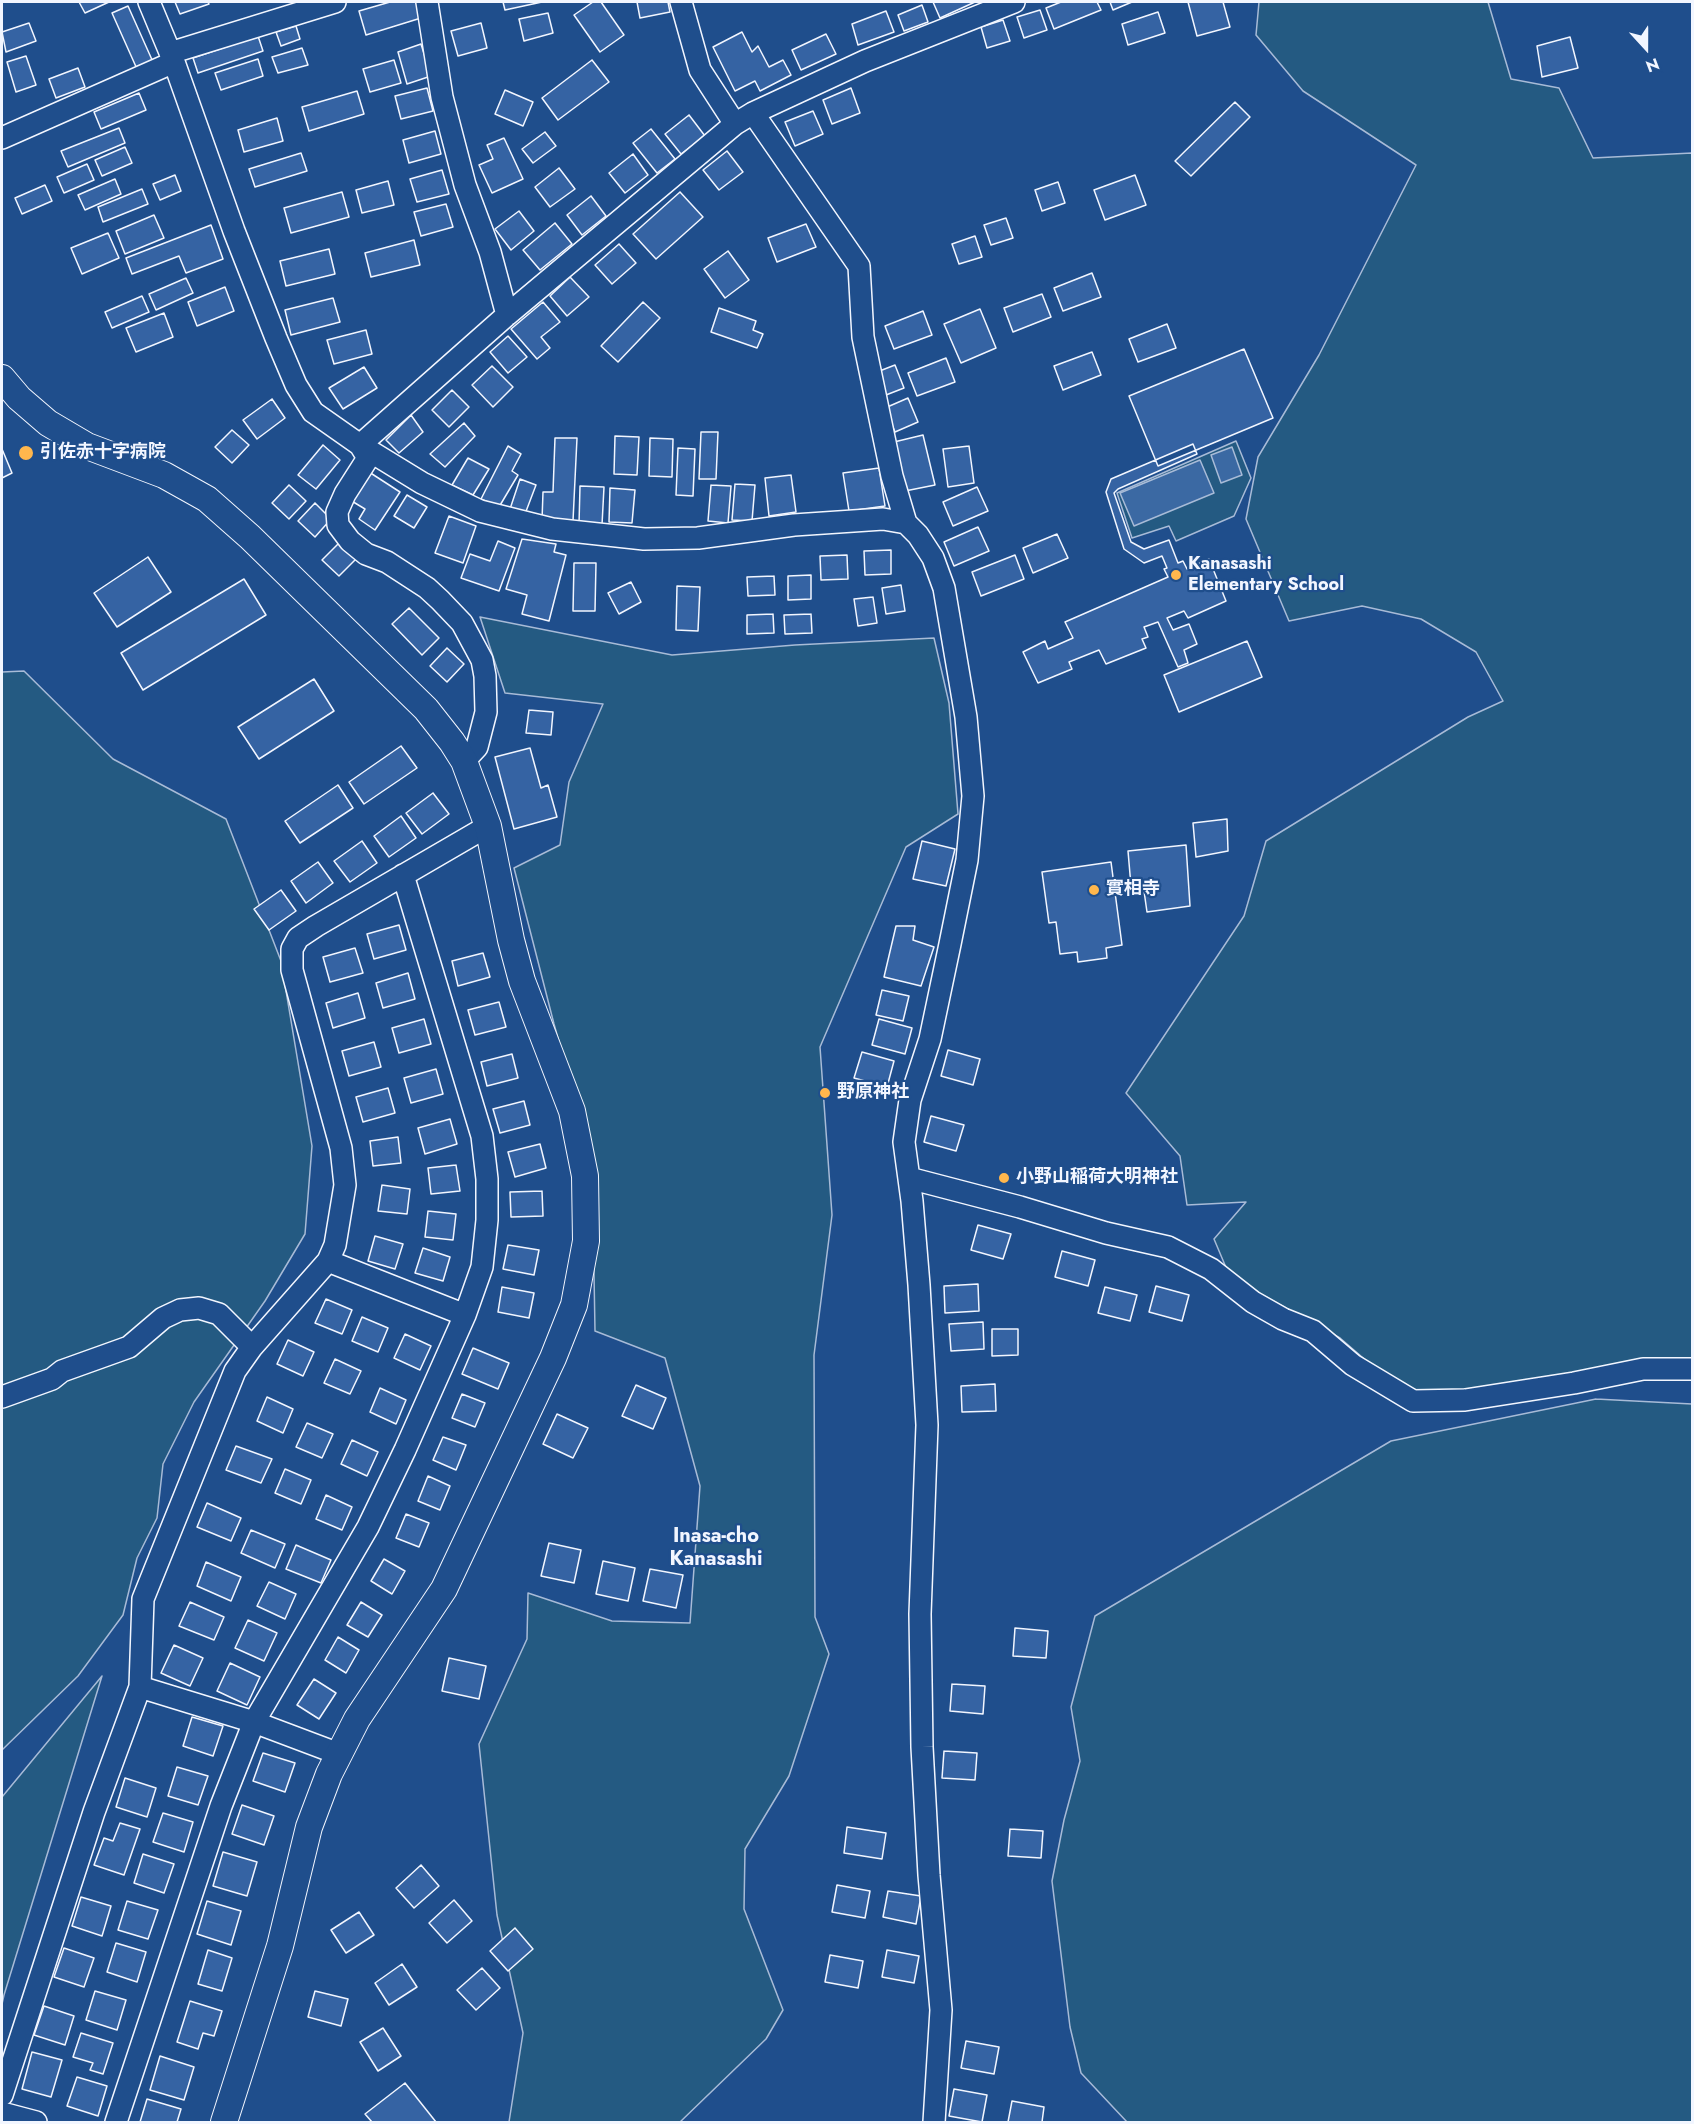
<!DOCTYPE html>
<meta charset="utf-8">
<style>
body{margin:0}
#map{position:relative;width:1694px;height:2124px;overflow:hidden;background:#1f4e8c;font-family:Jost,sans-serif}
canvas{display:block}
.frame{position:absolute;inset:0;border:3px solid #f2f6ff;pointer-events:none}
.north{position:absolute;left:1616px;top:18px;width:60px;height:60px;-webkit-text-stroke:4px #1f4e8c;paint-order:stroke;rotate:159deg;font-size:16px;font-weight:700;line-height:24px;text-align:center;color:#f2f6ff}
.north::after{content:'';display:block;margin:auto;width:21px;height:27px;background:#f2f6ff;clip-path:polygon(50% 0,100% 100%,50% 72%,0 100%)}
</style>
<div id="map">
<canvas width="1694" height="2124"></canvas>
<div class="frame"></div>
<div class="north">N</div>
</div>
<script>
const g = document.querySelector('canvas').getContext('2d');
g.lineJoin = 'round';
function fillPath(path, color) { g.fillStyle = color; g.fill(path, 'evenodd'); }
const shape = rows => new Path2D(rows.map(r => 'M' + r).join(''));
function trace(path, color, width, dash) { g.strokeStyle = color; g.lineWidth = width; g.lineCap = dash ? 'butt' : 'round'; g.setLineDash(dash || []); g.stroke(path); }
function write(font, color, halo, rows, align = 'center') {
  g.font = font + ' Jost,"Noto Sans JP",sans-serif'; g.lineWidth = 4.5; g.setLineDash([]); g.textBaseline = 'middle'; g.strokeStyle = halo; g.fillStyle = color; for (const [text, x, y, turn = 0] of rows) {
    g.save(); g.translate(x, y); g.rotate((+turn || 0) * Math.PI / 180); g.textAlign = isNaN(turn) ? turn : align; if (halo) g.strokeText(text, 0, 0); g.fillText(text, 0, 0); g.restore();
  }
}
const green = shape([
 [1259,2,1488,2,1511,79,1559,88,1593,158,1692,153,1692,1371,1413,1401,1340,1338,1230,1277,1214,1239,1246,1202,1187,1205,1180,1156,1126,1093,1244,916,1266,841,1468,717,1503,701,1476,652,1421,619,1362,606,1289,621,1246,519,1258,457,1319,355,1416,165,1303,91,1256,35,1259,2],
 [1236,441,1251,478,1234,516,1176,541,1169,526,1132,538,1117,493,1236,441],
 [480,617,672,655,795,645,934,638,949,703,958,814,906,847,820,1047,832,1215,814,1355,815,1617,829,1654,789,1776,745,1849,744,1909,783,2010,766,2039,680,2122,509,2122,523,2033,497,1915,479,1744,527,1639,528,1593,612,1621,690,1623,700,1486,665,1358,595,1331,592,1159,554,1024,514,868,560,845,569,782,603,704,505,693,480,617],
 [24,671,113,759,226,819,281,961,312,1146,305,1234,265,1301,194,1402,163,1464,157,1518,137,1558,123,1615,78,1676,2,1750,2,672,24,671],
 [1596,1399,1692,1404,1692,2122,1127,2122,1081,2073,1070,2027,1052,1881,1064,1820,1080,1761,1071,1707,1095,1616,1391,1441,1596,1399],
 [102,1676,4,1995,2,2004,2,1797,102,1676]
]);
const water = shape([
 [1232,447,1242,475,1221,483,1211,455,1232,447],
 [1200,460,1214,493,1134,526,1120,493,1200,460]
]);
const building = shape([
 [79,2,109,2,85,13,79,2],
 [175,2,208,2,209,4,180,14,175,2],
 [390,2,416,2,421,18,366,35,359,11,390,2],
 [503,2,542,2,505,10,503,2],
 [593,2,601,2,624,35,600,52,574,15,593,2],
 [637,2,668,2,670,12,640,18,637,2],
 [933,2,975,2,940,18,933,2],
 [1061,2,1097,2,1101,10,1054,29,1046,8,1061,2],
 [1110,2,1132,2,1113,10,1110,2],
 [1188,2,1223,2,1230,27,1197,36,1188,2],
 [922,5,928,22,904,31,898,15,922,5],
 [128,6,153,62,137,69,112,13,128,6],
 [1040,10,1047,30,1024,38,1017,17,1040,10],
 [886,11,894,32,858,45,852,24,886,11],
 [1158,12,1165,33,1128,45,1122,24,1158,12],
 [548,13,553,33,524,41,519,19,548,13],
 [1003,20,1010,41,987,48,981,27,1003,20],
 [29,23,36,41,6,52,2,32,29,23],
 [481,23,487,48,458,56,451,31,481,23],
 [296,26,300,39,281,46,276,32,296,26],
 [742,32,752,52,758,46,769,67,783,60,791,75,760,91,755,81,735,91,713,47,742,32],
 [826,34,836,54,801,70,792,50,826,34],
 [258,36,263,51,198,73,193,58,258,36],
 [1570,37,1578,68,1542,77,1537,46,1570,37],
 [421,44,431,76,407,84,398,52,421,44],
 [302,48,308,65,278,73,272,57,302,48],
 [26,56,36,85,16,92,7,62,26,56],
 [258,59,263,76,221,90,215,73,258,59],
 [394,60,401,83,370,92,363,69,394,60],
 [592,60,609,82,558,120,542,98,592,60],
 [78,68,85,87,56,98,49,79,78,68],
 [427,88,433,111,401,119,395,96,427,88],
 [851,88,860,113,832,124,823,100,851,88],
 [505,90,533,102,523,126,495,114,505,90],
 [357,91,364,114,309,131,302,107,357,91],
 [139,93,146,110,101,129,94,112,139,93],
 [1235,102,1250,117,1191,176,1175,161,1235,102],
 [813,111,823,134,795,146,785,122,813,111],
 [689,115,705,136,681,154,665,134,689,115],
 [277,118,283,141,244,152,238,130,277,118],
 [119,128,125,143,68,167,61,151,119,128],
 [651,129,675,159,657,173,633,143,651,129],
 [435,131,441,154,409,163,403,140,435,131],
 [545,132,556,146,533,163,522,149,545,132],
 [504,138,523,179,492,193,479,165,493,159,487,145,504,138],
 [125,147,132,163,102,176,95,160,125,147],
 [727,151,743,172,719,190,703,170,727,151],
 [301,153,307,171,255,187,249,169,301,153],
 [633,154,648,175,625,193,609,173,633,154],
 [87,164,94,180,64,193,57,177,87,164],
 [559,168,575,189,550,207,535,187,559,168],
 [442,170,449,194,417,202,410,179,442,170],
 [175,175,181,191,160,200,153,184,175,175],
 [1135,175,1146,205,1105,220,1094,190,1135,175],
 [115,179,121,194,85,210,78,195,115,179],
 [388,181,394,205,362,213,356,190,388,181],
 [1058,182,1065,203,1042,211,1035,190,1058,182],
 [45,185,52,201,22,214,15,198,45,185],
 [142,189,148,204,103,222,98,207,142,189],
 [342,192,349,217,291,233,284,208,342,192],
 [680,192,703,217,656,259,633,234,680,192],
 [591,196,606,216,582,235,567,215,591,196],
 [446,204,453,227,421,236,414,212,446,204],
 [519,211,534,231,511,250,495,229,519,211],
 [154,215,164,238,125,254,116,231,154,215],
 [1006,218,1013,238,991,245,984,225,1006,218],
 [555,223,572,244,540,270,523,250,555,223],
 [806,224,816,247,777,262,768,238,806,224],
 [211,225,223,259,186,273,179,256,132,274,126,258,211,225],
 [108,233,119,258,82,274,71,248,108,233],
 [975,236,982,257,959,264,952,244,975,236],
 [414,240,420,265,371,277,365,253,414,240],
 [619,244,636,263,612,284,595,265,619,244],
 [329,249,335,274,286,286,280,261,329,249],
 [728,251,749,280,725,298,704,269,728,251],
 [1092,273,1101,297,1063,311,1054,288,1092,273],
 [570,277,589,297,567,316,550,296,570,277],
 [186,278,193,293,156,310,149,294,186,278],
 [225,287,234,311,197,326,188,302,225,287],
 [1042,294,1051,317,1013,332,1004,308,1042,294],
 [142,296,149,312,112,328,105,312,142,296],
 [333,298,340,322,291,335,285,310,333,298],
 [543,302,560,322,541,337,550,348,537,359,511,329,543,302],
 [643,302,660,318,618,362,601,346,643,302],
 [719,308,756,321,753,330,763,334,757,348,711,332,719,308],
 [980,309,996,348,961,363,944,324,980,309],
 [923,311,932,335,894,349,885,326,923,311],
 [164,313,173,337,136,352,126,328,164,313],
 [1167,324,1176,348,1138,362,1129,339,1167,324],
 [366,330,372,354,334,364,327,340,366,330],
 [508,336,527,357,508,373,490,352,508,336],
 [1244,349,1273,418,1158,466,1129,396,1244,349],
 [1092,352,1101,375,1063,390,1054,366,1092,352],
 [946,358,955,382,917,396,908,373,946,358],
 [895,365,904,388,886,395,877,372,895,365],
 [492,366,513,387,493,407,472,385,492,366],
 [364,367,377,388,343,409,329,388,364,367],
 [452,390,469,407,449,427,432,410,452,390],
 [908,398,918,422,895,432,885,408,908,398],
 [272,399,285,418,257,439,243,420,272,399],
 [411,415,423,432,399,453,386,440,411,415],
 [464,423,475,436,445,467,430,454,464,423],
 [232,430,249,445,232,463,215,447,232,430],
 [701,432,718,432,716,479,699,479,701,432],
 [923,435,935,485,905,491,894,442,923,435],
 [615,436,639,437,637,475,614,474,615,436],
 [555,438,577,438,573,521,542,520,543,492,553,492,555,438],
 [650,438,673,439,672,477,649,476,650,438],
 [1193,444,1197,454,1118,489,1114,493,1131,542,1144,549,1169,540,1178,563,1183,561,1187,569,1209,559,1226,601,1188,618,1184,611,1167,618,1173,630,1189,624,1197,644,1184,650,1188,663,1178,667,1158,622,1144,627,1148,637,1142,639,1146,648,1106,664,1099,650,1069,662,1072,669,1038,683,1023,652,1045,641,1048,649,1073,638,1065,622,1168,577,1164,569,1167,568,1162,556,1144,563,1124,549,1106,492,1111,479,1193,444],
 [323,445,340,460,316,489,298,475,323,445],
 [508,446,521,454,512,471,518,475,499,507,481,499,508,446],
 [969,446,974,483,948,487,943,449,969,446],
 [678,448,695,449,693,496,676,495,678,448],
 [2,449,12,473,2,478,2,449],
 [468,458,489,469,473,495,452,485,468,458],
 [879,468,885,506,849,511,843,473,879,468],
 [369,472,400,492,375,530,359,519,365,509,350,500,369,472],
 [791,475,796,512,769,516,765,478,791,475],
 [520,479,536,485,525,514,510,509,520,479],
 [735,484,755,485,752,521,732,520,735,484],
 [289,485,306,501,289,519,272,503,289,485],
 [711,485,731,486,728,523,708,521,711,485],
 [580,486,604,487,602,525,579,524,580,486],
 [977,487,988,511,953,526,943,502,977,487],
 [610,488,635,490,632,523,609,522,610,488],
 [407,495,427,507,414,528,394,516,407,495],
 [315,503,331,519,315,537,298,521,315,503],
 [449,516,476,526,463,563,435,553,449,516],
 [978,527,989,551,954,566,944,542,978,527],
 [1057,534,1068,558,1033,573,1023,548,1057,534],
 [522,539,556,544,554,552,566,555,549,621,522,614,527,595,506,589,522,539],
 [498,541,515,548,499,591,461,578,470,554,490,561,498,541],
 [339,543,356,559,339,576,322,560,339,543],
 [891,550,891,574,865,575,864,551,891,550],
 [847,555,848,579,821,580,820,556,847,555],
 [1015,555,1024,579,981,596,972,572,1015,555],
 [148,557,171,592,117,627,94,593,148,557],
 [574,563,596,563,595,611,573,611,574,563],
 [811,575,811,599,788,600,788,576,811,575],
 [774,576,775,595,748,596,747,577,774,576],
 [244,579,266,615,143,690,121,653,244,579],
 [631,582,641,602,619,614,608,593,631,582],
 [901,585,905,611,886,614,882,588,901,585],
 [677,586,700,587,698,631,676,630,677,586],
 [873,597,877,623,858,626,854,599,873,597],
 [409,608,439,638,422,655,392,624,409,608],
 [773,614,774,633,747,634,747,615,773,614],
 [811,614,812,633,785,634,784,615,811,614],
 [1247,641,1262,677,1179,712,1164,675,1247,641],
 [447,648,464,664,447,682,430,666,447,648],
 [314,679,334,711,259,759,238,727,314,679],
 [529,710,553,712,551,735,526,733,529,710],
 [401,746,417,768,364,804,349,782,401,746],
 [530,748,541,788,548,785,557,817,514,829,495,757,530,748],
 [338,785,353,808,300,843,285,821,338,785],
 [433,793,449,814,422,834,406,813,433,793],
 [401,816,416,838,389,857,374,836,401,816],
 [1227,819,1228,851,1196,857,1193,823,1227,819],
 [362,841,377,863,350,882,334,861,362,841],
 [922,841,955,849,946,886,913,879,922,841],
 [1186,845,1190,906,1147,912,1143,884,1131,886,1128,851,1186,845],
 [318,862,333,883,306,903,291,881,318,862],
 [1111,862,1122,945,1106,948,1107,958,1078,962,1077,952,1060,954,1056,922,1049,923,1042,872,1111,862],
 [281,890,296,911,269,930,254,909,281,890],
 [399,925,406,950,374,959,367,934,399,925],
 [896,926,915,926,913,940,934,947,921,986,884,977,896,926],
 [355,948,363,973,330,982,323,957,355,948],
 [483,953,490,977,458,986,452,961,483,953],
 [408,973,415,999,383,1008,376,983,408,973],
 [882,990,909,996,903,1021,876,1015,882,990],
 [358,993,365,1018,333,1028,326,1003,358,993],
 [499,1002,506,1027,475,1035,468,1010,499,1002],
 [424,1019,431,1044,399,1053,392,1028,424,1019],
 [879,1019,912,1028,905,1054,872,1045,879,1019],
 [374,1042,381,1067,349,1076,342,1051,374,1042],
 [948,1050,980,1059,973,1085,941,1076,948,1050],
 [862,1052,894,1061,887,1087,854,1078,862,1052],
 [512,1054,518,1078,487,1086,481,1062,512,1054],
 [436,1069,443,1094,411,1103,404,1078,436,1069],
 [388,1088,395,1113,363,1122,356,1097,388,1088],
 [524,1101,530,1125,500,1133,493,1109,524,1101],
 [931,1116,964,1125,956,1151,924,1142,931,1116],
 [450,1119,457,1144,425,1154,418,1128,450,1119],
 [398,1137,401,1163,373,1166,370,1141,398,1137],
 [540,1144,546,1168,515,1177,508,1152,540,1144],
 [456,1165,460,1191,431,1194,428,1168,456,1165],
 [382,1185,410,1189,407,1214,378,1211,382,1185],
 [542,1191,543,1216,511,1217,510,1192,542,1191],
 [428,1211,456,1214,453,1240,425,1237,428,1211],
 [978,1225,1011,1234,1003,1259,971,1250,978,1225],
 [375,1236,403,1244,395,1269,368,1261,375,1236],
 [508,1245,539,1250,534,1275,503,1269,508,1245],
 [423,1248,450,1257,443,1281,415,1273,423,1248],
 [1062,1251,1095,1260,1088,1286,1055,1277,1062,1251],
 [978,1284,979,1311,945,1313,944,1286,978,1284],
 [1156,1286,1189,1295,1182,1321,1149,1312,1156,1286],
 [502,1287,534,1293,529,1318,498,1312,502,1287],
 [1105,1287,1137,1295,1130,1321,1098,1313,1105,1287],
 [326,1299,352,1310,342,1334,315,1323,326,1299],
 [362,1317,388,1328,378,1352,352,1341,362,1317],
 [983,1322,984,1349,951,1351,949,1324,983,1322],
 [992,1329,1018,1329,1018,1355,992,1356,992,1329],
 [405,1334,431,1346,420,1370,394,1358,405,1334],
 [288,1340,314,1352,303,1376,277,1364,288,1340],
 [473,1348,509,1363,498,1389,462,1374,473,1348],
 [335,1359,361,1371,350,1394,324,1383,335,1359],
 [995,1384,996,1411,962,1412,961,1386,995,1384],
 [636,1385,666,1398,653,1429,622,1416,636,1385],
 [380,1388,406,1400,396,1424,370,1412,380,1388],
 [462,1394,485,1403,475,1427,452,1418,462,1394],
 [267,1397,293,1409,283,1433,257,1421,267,1397],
 [557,1414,588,1428,573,1458,543,1444,557,1414],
 [307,1423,333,1434,322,1458,296,1447,307,1423],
 [443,1437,466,1445,456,1470,433,1460,443,1437],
 [352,1440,378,1452,367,1476,341,1464,352,1440],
 [236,1446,272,1459,261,1483,226,1470,236,1446],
 [285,1469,311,1480,301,1504,275,1493,285,1469],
 [428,1476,450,1486,440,1510,418,1501,428,1476],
 [326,1495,352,1507,342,1530,316,1519,326,1495],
 [207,1503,241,1518,231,1541,197,1527,207,1503],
 [406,1514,429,1523,419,1547,396,1538,406,1514],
 [251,1530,285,1544,275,1568,241,1553,251,1530],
 [549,1543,581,1550,574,1583,541,1576,549,1543],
 [296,1545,331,1560,321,1583,286,1569,296,1545],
 [384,1559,405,1571,392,1594,371,1581,384,1559],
 [603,1561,635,1568,628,1601,596,1594,603,1561],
 [206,1562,241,1577,231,1601,197,1586,206,1562],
 [650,1569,683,1575,676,1608,643,1601,650,1569],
 [269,1582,296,1594,285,1619,257,1606,269,1582],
 [190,1602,224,1617,214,1640,179,1626,190,1602],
 [361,1602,382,1615,368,1637,347,1625,361,1602],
 [248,1620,277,1633,264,1661,235,1648,248,1620],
 [1015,1628,1048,1631,1046,1658,1013,1656,1015,1628],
 [338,1637,359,1650,346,1673,325,1660,338,1637],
 [174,1645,203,1658,190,1686,161,1673,174,1645],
 [449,1658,486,1666,479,1699,442,1691,449,1658],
 [230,1663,260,1677,247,1705,217,1691,230,1663],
 [314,1679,336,1693,319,1719,297,1705,314,1679],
 [952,1684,985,1686,983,1714,950,1711,952,1684],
 [192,1717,223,1726,213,1756,183,1746,192,1717],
 [944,1751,977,1753,975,1780,942,1778,944,1751],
 [263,1753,295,1763,285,1792,253,1781,263,1753],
 [177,1767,208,1776,198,1805,168,1796,177,1767],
 [125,1778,156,1788,147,1817,116,1807,125,1778],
 [242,1805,274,1816,264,1845,232,1834,242,1805],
 [163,1813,193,1822,184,1852,153,1842,163,1813],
 [120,1823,140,1829,124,1875,94,1865,104,1838,113,1841,120,1823],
 [847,1827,886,1833,882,1859,844,1853,847,1827],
 [1010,1829,1043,1831,1041,1858,1008,1856,1010,1829],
 [223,1852,257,1862,247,1896,213,1886,223,1852],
 [143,1854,174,1864,164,1893,134,1883,143,1854],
 [421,1865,439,1886,414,1908,396,1888,421,1865],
 [837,1885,870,1891,865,1918,832,1912,837,1885],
 [888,1891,921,1896,916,1924,883,1917,888,1891],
 [81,1897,111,1906,102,1936,72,1926,81,1897],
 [454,1900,472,1921,447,1943,429,1923,454,1900],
 [127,1901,158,1910,148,1939,118,1930,127,1901],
 [207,1901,241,1911,231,1945,197,1934,207,1901],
 [359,1912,374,1935,346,1953,331,1930,359,1912],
 [515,1928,533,1949,508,1971,490,1951,515,1928],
 [116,1943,146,1952,137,1982,107,1972,116,1943],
 [64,1948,94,1958,84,1987,54,1977,64,1948],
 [208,1950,232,1958,222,1991,198,1984,208,1950],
 [887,1950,919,1956,914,1983,882,1977,887,1950],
 [830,1955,863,1961,858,1988,825,1982,830,1955],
 [402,1964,417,1987,389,2005,375,1983,402,1964],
 [482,1968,500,1988,476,2010,457,1990,482,1968],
 [95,1991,126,2000,117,2030,86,2020,95,1991],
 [315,1991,348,1999,341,2026,308,2017,315,1991],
 [190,2001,222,2011,214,2036,203,2033,198,2049,177,2042,190,2001],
 [44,2006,74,2016,65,2045,34,2035,44,2006],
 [383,2028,401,2056,378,2071,360,2042,383,2028],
 [81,2033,113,2043,103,2074,90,2070,93,2063,73,2057,81,2033],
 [966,2041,999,2047,994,2074,961,2068,966,2041],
 [32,2052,62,2060,51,2097,22,2089,32,2052],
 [160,2056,194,2067,184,2100,150,2090,160,2056],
 [77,2077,107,2086,98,2116,67,2106,77,2077],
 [405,2083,436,2122,372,2122,365,2114,405,2083],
 [954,2089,987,2095,982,2122,949,2116,954,2089],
 [147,2099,181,2109,177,2122,140,2122,147,2099],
 [1012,2101,1044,2107,1042,2122,1008,2122,1012,2101]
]);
const minor = shape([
 [149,2,174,62,234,231,276,338,296,385,313,412,360,445,422,483,480,511,552,529,644,539,698,538,794,525,883,519,906,523,918,535,933,558,944,588,966,717,973,796,967,860,950,944,930,1039,910,1100,904,1142,912,1201,919,1285,927,1425,920,1614,922,1747,929,1875,941,2010,934,2122],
 [427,2,442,97,465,185,490,252,507,315],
 [681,2,700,70,735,124],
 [170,53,335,2],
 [753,113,859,266,863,337,892,476,906,523],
 [2,138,174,62],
 [464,761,477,747,486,712,485,676,482,660,462,623,440,600,427,588,387,562,366,554,350,541,338,525,337,512,345,494,368,458,360,445,507,315,735,124,753,113,865,61,1014,2],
 [909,1178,1020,1207,1106,1233,1168,1247,1211,1269,1253,1302,1283,1319,1313,1331,1353,1365,1413,1401,1465,1400,1574,1383,1643,1369,1692,1369],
 [328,1261,465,1315],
 [2,1397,52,1379,62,1371,129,1347,163,1318,180,1310,199,1308,219,1314,252,1347],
 [140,1687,254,1722,339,1754],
 [2,2095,94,1812,140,1687,143,1599,235,1371,252,1347,328,1261,335,1245,345,1185,341,1148,292,970,292,949,298,938,316,926,488,826],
 [2,2113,36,2122],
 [116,2122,221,1806,254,1722,368,1527,405,1450,465,1315,482,1267,487,1220,487,1179,482,1136,403,875]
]);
const tertiary = shape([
 [2,378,19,398,48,423,87,446,164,475,207,499,250,537,426,709,452,742,464,761,488,826,511,940,522,981,572,1111,585,1176,586,1241,574,1305,553,1358,444,1589,357,1719,329,1774,309,1827,280,1946,224,2122]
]);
const markers = [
 [26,453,8,"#ffb74d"],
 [1176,575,6,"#ffb74d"],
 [1094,890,6,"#ffb74d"],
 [825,1093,6,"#ffb74d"],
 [1004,1178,6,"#ffb74d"]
];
const poiNames = [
 ["引佐赤十字病院",40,453],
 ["Kanasashi",1188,565],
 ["Elementary School",1188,586],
 ["實相寺",1106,890],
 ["野原神社",837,1093],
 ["小野山稲荷大明神社",1016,1178]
];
const neighbourhoodNames = [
 ["Inasa-cho",716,1537],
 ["Kanasashi",716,1560]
];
fillPath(green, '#245a82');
trace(green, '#a8bbd7', 1.5);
fillPath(water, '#3b69a3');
trace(water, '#a8bbd7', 1.5);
fillPath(building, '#3563a3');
trace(building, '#f2f6ff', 1.5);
trace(minor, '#f2f6ff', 24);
trace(tertiary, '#f2f6ff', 28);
trace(minor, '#1f4e8c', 21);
trace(tertiary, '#1f4e8c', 26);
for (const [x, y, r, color] of markers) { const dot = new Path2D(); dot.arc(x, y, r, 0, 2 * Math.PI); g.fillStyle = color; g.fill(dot); trace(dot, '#1f4e8c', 2); }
write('bold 18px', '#f2f6ff', '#1f4e8c', poiNames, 'left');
write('bold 20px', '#f2f6ff', '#1f4e8c', neighbourhoodNames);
</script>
